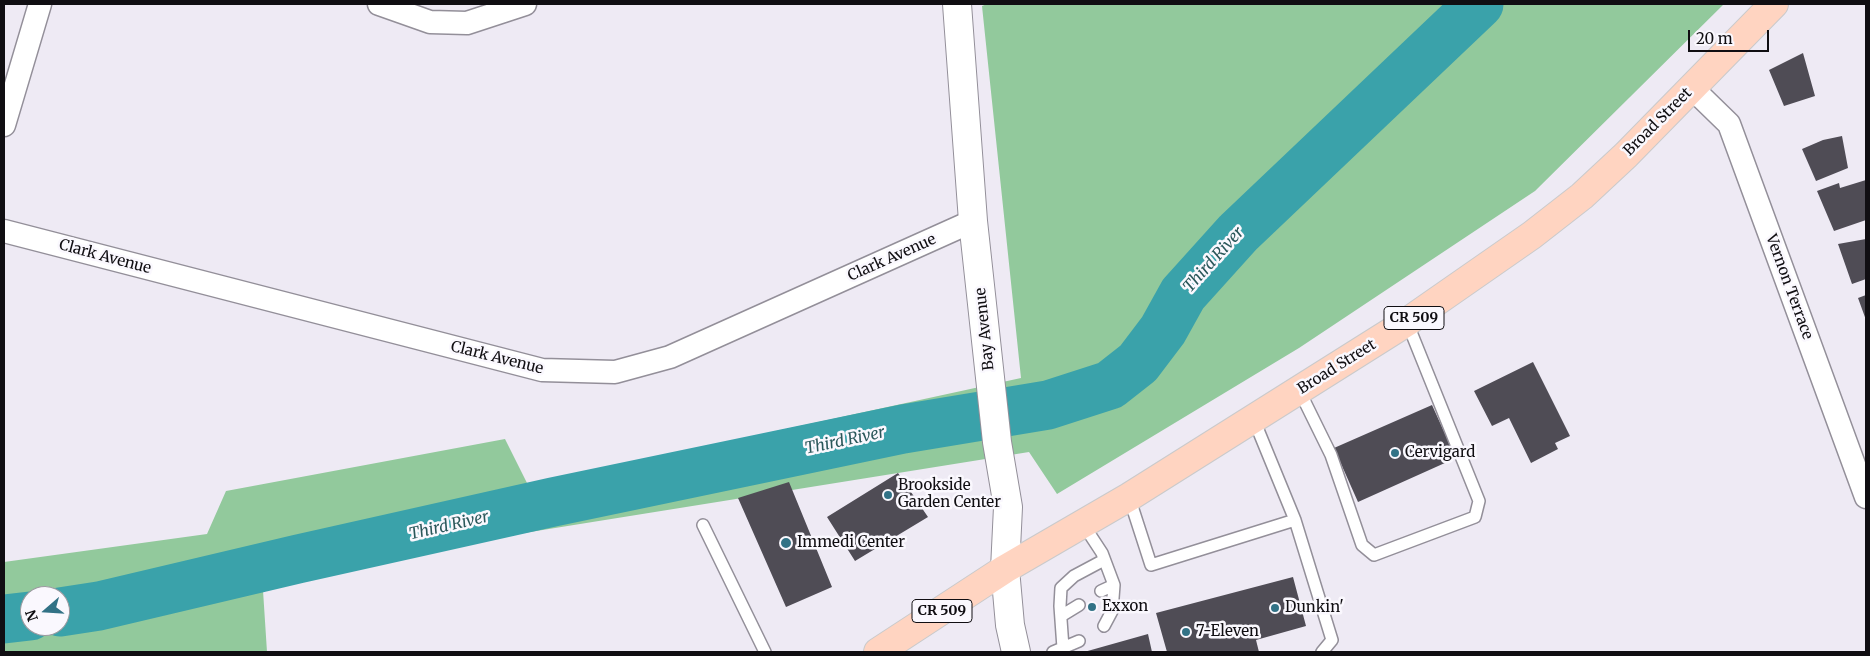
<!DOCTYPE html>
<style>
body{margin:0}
#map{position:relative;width:1870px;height:656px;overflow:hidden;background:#eeeaf4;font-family:Merriweather,serif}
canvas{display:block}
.frame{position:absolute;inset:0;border:5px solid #100e12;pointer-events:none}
.north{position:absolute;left:20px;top:586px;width:50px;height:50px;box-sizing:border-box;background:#faf8fe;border:1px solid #9c9aa0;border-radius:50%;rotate:251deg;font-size:14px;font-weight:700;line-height:20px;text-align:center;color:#100e12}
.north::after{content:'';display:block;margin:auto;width:18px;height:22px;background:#327286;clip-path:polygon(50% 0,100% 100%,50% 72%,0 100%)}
.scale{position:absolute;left:1688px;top:30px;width:81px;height:22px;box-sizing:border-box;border:2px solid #100e12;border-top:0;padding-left:6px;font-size:15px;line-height:18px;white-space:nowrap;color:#100e12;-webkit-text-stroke:4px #faf8fe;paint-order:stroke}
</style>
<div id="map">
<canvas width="1870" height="656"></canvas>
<div class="frame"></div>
<div class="north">N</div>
<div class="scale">20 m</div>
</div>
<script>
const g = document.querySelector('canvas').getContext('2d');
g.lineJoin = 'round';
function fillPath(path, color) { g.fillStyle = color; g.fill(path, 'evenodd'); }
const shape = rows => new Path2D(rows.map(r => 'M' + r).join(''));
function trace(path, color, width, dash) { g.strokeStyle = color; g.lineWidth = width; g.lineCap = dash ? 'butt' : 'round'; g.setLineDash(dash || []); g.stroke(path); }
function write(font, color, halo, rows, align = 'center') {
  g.font = font + ' Merriweather,serif'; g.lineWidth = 5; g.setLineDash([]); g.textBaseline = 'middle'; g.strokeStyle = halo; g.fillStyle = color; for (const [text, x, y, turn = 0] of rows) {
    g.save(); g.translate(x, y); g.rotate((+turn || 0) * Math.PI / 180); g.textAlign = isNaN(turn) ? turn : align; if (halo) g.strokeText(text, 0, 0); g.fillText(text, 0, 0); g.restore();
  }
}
const green = shape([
 [987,4,1724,4,1535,191,1299,348,1057,494,1029,452,262,575,267,652,4,652,4,562,207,534,226,491,505,439,528,485,1021,378,982,6],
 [30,596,60,596,60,626,30,626]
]);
const river = shape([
 [60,612,99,606,298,559,553,502,903,429,1048,405,1110,385,1138,363,1163,330,1183,294,1238,233,1479,4],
 [4,619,30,616]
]);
const building = shape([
 [1803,53,1815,96,1784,106,1769,70],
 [1842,136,1848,168,1816,181,1802,149,1823,140],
 [1866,180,1866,220,1834,231,1817,191,1839,183,1840,188],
 [1866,239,1866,279,1852,284,1838,244],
 [1866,295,1866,320,1858,298],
 [1533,362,1570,436,1555,443,1558,449,1531,463,1509,418,1492,426,1474,391],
 [1432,405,1456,458,1358,502,1334,448],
 [898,473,928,517,855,561,827,517],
 [789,482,832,587,786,607,738,498],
 [1293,577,1306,626,1256,640,1259,652,1167,652,1156,613],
 [1148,634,1152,652,1084,652]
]);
const lane = shape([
 [1299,390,1331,455,1362,545,1374,555,1475,517,1479,501,1407,322],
 [1254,420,1295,520],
 [1129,497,1151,565,1295,520,1332,640,1322,652],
 [1083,524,1102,553,1114,585,1112,611,1104,626],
 [703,525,765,652],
 [1101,591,1114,585],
 [1061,616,1079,605],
 [1063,648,1060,606,1061,588,1074,576,1104,560],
 [1053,652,1079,641]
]);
const street = shape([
 [379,4,430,22,467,23,525,4],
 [1692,88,1729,124,1866,497],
 [4,125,40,4],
 [4,231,542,370,615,372,670,357,973,221]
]);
const secondary = shape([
 [957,4,973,221,997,442,1008,507,1005,569,1010,625,1016,652]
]);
const primary = shape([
 [878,652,1005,569,1129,497,1407,322,1532,235,1582,196,1626,155,1774,4]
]);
const markers = [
 [1395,453,5,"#327286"],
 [888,495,5,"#327286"],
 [786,543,6,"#327286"],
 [1092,607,5,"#327286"],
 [1275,608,5,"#327286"],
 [1186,632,5,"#327286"]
];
const shields = [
 [1414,318,60],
 [942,611,60]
];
const shieldNames = [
 ["CR 509",1414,318],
 ["CR 509",942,611]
];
const streetNames = [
 ["Broad Street",1658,122,-45],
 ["Clark Avenue",105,257,15],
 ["Clark Avenue",892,258,-24],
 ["Vernon Terrace",1789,287,70],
 ["Bay Avenue",985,329,-96],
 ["Clark Avenue",497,358,14],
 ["Broad Street",1337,367,-32]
];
const poiNames = [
 ["Cervigard",1405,453],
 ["Brookside",898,486],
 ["Garden Center",898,503],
 ["Immedi Center",797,543],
 ["Exxon",1102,607],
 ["Dunkin'",1285,608],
 ["7-Eleven",1196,632]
];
const waterNames = [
 ["Third River",1214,260,-48],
 ["Third River",845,441,-12],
 ["Third River",449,526,-13]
];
fillPath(green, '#92c99c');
trace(river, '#3aa2aa', 49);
fillPath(building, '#4f4c55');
trace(lane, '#938f99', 14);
trace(street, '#938f99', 25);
trace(secondary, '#938f99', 30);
trace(primary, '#cacacb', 30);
trace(lane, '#fff', 11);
trace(street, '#fff', 22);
trace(secondary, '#fff', 28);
trace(primary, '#ffd4c1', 28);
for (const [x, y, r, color] of markers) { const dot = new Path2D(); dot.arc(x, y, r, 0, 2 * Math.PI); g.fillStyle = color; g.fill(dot); trace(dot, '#faf8fe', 2); }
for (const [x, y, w] of shields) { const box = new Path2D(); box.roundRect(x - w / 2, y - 11.5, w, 23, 4); g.fillStyle = '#faf8fe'; g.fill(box); trace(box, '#100e12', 1); }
write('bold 14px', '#100e12', null, shieldNames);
write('15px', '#100e12', '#faf8fe', streetNames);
write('15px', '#100e12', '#faf8fe', poiNames, 'left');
write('italic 16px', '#2a575a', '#faf8fe', waterNames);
</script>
